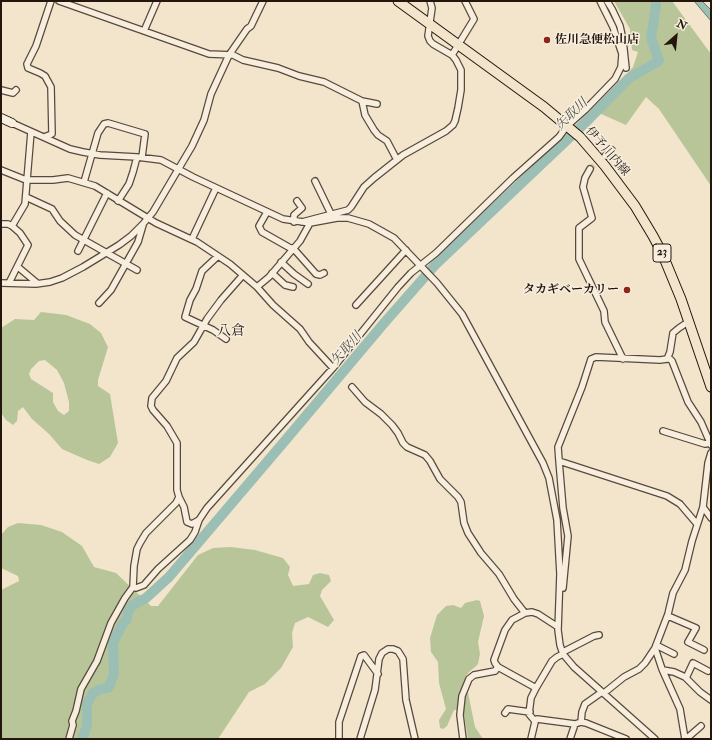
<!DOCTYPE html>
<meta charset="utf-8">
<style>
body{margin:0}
#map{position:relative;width:712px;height:740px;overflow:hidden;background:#f2e5cc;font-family:"IM FELL Double Pica",serif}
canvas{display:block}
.frame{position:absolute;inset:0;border:2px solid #24150d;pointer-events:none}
.north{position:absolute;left:656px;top:16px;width:40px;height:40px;-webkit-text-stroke:3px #f7eede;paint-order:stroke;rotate:27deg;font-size:11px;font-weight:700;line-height:16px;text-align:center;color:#24150d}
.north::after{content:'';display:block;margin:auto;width:14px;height:18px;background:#24150d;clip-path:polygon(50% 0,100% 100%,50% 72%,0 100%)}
</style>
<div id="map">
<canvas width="712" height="740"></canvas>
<div class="frame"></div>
<div class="north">N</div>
</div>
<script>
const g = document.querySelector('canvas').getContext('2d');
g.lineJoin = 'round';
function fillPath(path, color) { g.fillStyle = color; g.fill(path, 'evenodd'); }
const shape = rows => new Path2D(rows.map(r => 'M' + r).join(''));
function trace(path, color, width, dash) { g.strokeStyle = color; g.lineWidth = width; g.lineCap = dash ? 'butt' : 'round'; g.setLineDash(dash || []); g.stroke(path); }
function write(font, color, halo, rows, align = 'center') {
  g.font = font + ' "IM FELL Double Pica","Noto Serif JP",serif'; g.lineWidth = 3; g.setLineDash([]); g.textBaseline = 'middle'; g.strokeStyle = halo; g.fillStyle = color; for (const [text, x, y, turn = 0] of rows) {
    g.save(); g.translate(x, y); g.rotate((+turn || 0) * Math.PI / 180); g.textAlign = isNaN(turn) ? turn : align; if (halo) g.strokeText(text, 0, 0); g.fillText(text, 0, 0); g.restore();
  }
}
const green = shape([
 [614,1,672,1,711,54,711,186,659,109,646,97,626,125,592,110,614,89,633,67,638,52,632,50,630,29],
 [41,312,66,315,90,324,101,333,108,347,98,380,98,386,110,394,118,443,110,457,99,464,87,460,62,449,49,434,32,419,23,407,18,411,17,421,13,425,6,420,1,413,1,328,15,319,34,320],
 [45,360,57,370,64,383,69,402,69,411,64,415,58,411,53,402,53,393,31,379,29,374,31,369,39,361],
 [18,523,41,525,62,532,82,546,94,567,116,573,151,606,158,606,198,555,213,548,231,547,255,550,283,558,290,567,288,575,293,586,309,584,313,575,320,573,329,575,331,581,322,590,320,596,334,620,328,627,308,617,295,623,292,633,293,647,281,668,265,684,249,692,218,739,1,739,1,590,19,581,18,576,1,568,1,535,8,527],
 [477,600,480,601,484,616,478,642,480,654,478,664,475,667,469,672,465,678,475,727,483,739,468,739,463,709,454,710,447,726,443,729,440,728,439,720,446,709,439,683,438,662,431,652,430,638,437,615,446,606,453,605,461,608,465,603]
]);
const water = shape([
 [694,1,702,1,711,10,711,21,694,1]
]);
const river = shape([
 [82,739,87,726,87,704,93,693,101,689,108,688,110,684,114,674,113,643,122,625,127,619,128,612,132,606,138,602,146,598,169,577,289,436,385,322,436,264,588,120,629,78,659,61,651,38,656,6,656,1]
]);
const streetTunnel = shape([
 [590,169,602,158]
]);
const street = shape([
 [59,1,209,54,233,55,243,60,278,68,299,76,324,82,362,101,365,115,374,130,378,135,387,141,397,160],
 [430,1,432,8,428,36,430,41,433,44,452,55],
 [607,1,612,9,620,26,623,40,626,68],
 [144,31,157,1],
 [1,90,13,93,16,90],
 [362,101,377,104],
 [12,123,70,149,83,152,100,155,137,157,161,160,193,177,283,219,310,223,337,218,348,218,369,224,394,238,437,283,462,314,543,463,549,478,557,520,560,574,558,630,560,645,563,654,574,667,655,739],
 [44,137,52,134,51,87,45,76,40,73,28,68,27,64,36,46,51,1],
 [605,156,612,150],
 [590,169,585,178,583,187,592,218,579,228,579,259,604,311,605,322,623,359],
 [1,170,26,180,53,180,68,178,95,186,156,223,197,242,230,264,257,287,273,305,300,329,309,342,333,368],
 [315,181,331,214],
 [84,182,98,133,104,124,108,123,145,134,142,157],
 [26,197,52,209,60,221,75,235,137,270],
 [118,201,129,184,133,172,137,157],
 [267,212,259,226,262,232,292,249],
 [294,222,294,215,302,208,297,201],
 [302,222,348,210,351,207,364,187,374,178,403,155,446,131,453,125,455,121,458,108,461,90,461,70,456,60,452,55,474,19,465,1],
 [1,224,8,224,12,226,25,204,31,132],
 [192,239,216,188],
 [293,248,316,274,320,275,324,273],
 [78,251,107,193],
 [218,256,202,271,196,289,190,300,185,317,213,330,226,339],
 [281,262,294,274,308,284],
 [18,267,37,283],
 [272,273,285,285,293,287],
 [243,275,221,300,207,319,194,342,177,358,166,381,152,398,151,406,153,410,167,426,177,443,177,490,179,497,176,503,146,533,140,543,137,549,134,566,133,587,136,588,144,585,158,569,190,540,195,532,199,520,207,508,333,368,398,287,411,273,436,253,513,178,559,137,567,126,585,110,615,79,621,67,622,54,613,27,600,1],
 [1,283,36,284,50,282,62,278,83,267,119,245,131,236,143,224,153,212,192,146,204,120,211,94,229,55,247,29,251,26,263,1],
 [9,283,28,245,20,233,12,226],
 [257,287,269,277,300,241,310,223],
 [99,303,111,290,138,242,143,225],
 [356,305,406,250],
 [667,359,670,352,673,333,679,328,688,322],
 [352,387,365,402,381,414,392,425,398,433,403,443,407,447,425,455,430,461,440,479,458,497,461,502,464,523,468,533,481,553,499,574,514,599,525,613,512,620,505,630,494,660,495,663,498,667],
 [663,431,705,444,710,443],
 [559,461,563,508,568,536,563,588],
 [179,497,184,507,187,522,192,524,199,520],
 [703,507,711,518],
 [697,524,680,504,667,496,559,461,558,447,582,387,591,359,596,357,660,360,667,359,670,359,672,361,688,402,701,422,711,445],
 [525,613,532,612,538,614,558,627],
 [668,616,696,628,688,642,704,650],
 [656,645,674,654],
 [655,648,662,669,680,709,685,739],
 [563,652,594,636,599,635],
 [663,670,674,672,685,677,700,692,711,700],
 [686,678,693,663,708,671],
 [604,693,624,677,639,669,645,663,655,648,668,614,673,593,685,570,692,541,703,507,708,463,711,453],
 [505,713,508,709,530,712],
 [534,720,537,719,575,724,581,722,586,723,626,739],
 [581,722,582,712,585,704,602,692],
 [69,739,73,725,72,721,76,711,81,689,97,661,111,623,125,598,133,587],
 [339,739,339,722,361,656,364,655,378,674],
 [360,739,375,690,379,659,382,653,388,649,393,649,398,651,403,659,406,700,415,739],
 [463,739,460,715,462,696,469,679,474,675,495,671,498,667,536,688],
 [531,739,535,722,534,720,529,714,531,698,536,688,552,661,557,657,563,654],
 [570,739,575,724],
 [686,739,701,726]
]);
const secondary = shape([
 [1,118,12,123]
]);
const primary = shape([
 [398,1,544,107,580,137,605,166,635,206,653,236,662,253,681,299,711,387]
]);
const markers = [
 [547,40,4,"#8f2418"],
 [627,290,4,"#8f2418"]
];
const shields = [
 [662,253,18]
];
const shieldNames = [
 ["23",662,253]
];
const poiNames = [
 ["佐川急便松山店",555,40],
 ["タカギベーカリー",619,290,"right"]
];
const streetNames = [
 ["伊予川内線",607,152,49]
];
const waterNames = [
 ["矢取川",572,115,-44],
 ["矢取川",347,349,-49]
];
const quarterNames = [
 ["八倉",231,332]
];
fillPath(green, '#b8c599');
fillPath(water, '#9bbfb5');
trace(water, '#6b7b72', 1);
trace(river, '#9bbfb5', 10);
trace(streetTunnel, '#d3c6af', 5.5, [5.5, 3]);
trace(street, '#58493d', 8);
trace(secondary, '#24150d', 10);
trace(primary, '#24150d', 11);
trace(street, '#f7eede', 5.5);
trace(secondary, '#f7eede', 8);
trace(primary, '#f2e5cc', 9);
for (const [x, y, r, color] of markers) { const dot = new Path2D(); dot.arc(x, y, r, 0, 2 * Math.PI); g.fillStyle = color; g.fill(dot); trace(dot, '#f7eede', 1.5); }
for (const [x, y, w] of shields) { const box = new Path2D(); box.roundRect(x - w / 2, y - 9, w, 18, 3); g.fillStyle = '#f7eede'; g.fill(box); trace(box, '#24150d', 1); }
write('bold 11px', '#24150d', null, shieldNames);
write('bold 12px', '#24150d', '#f7eede', poiNames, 'left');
write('12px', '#24150d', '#f7eede', streetNames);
write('italic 13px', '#4e5048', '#f7eede', waterNames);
write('14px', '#24150d', '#f7eede', quarterNames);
</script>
